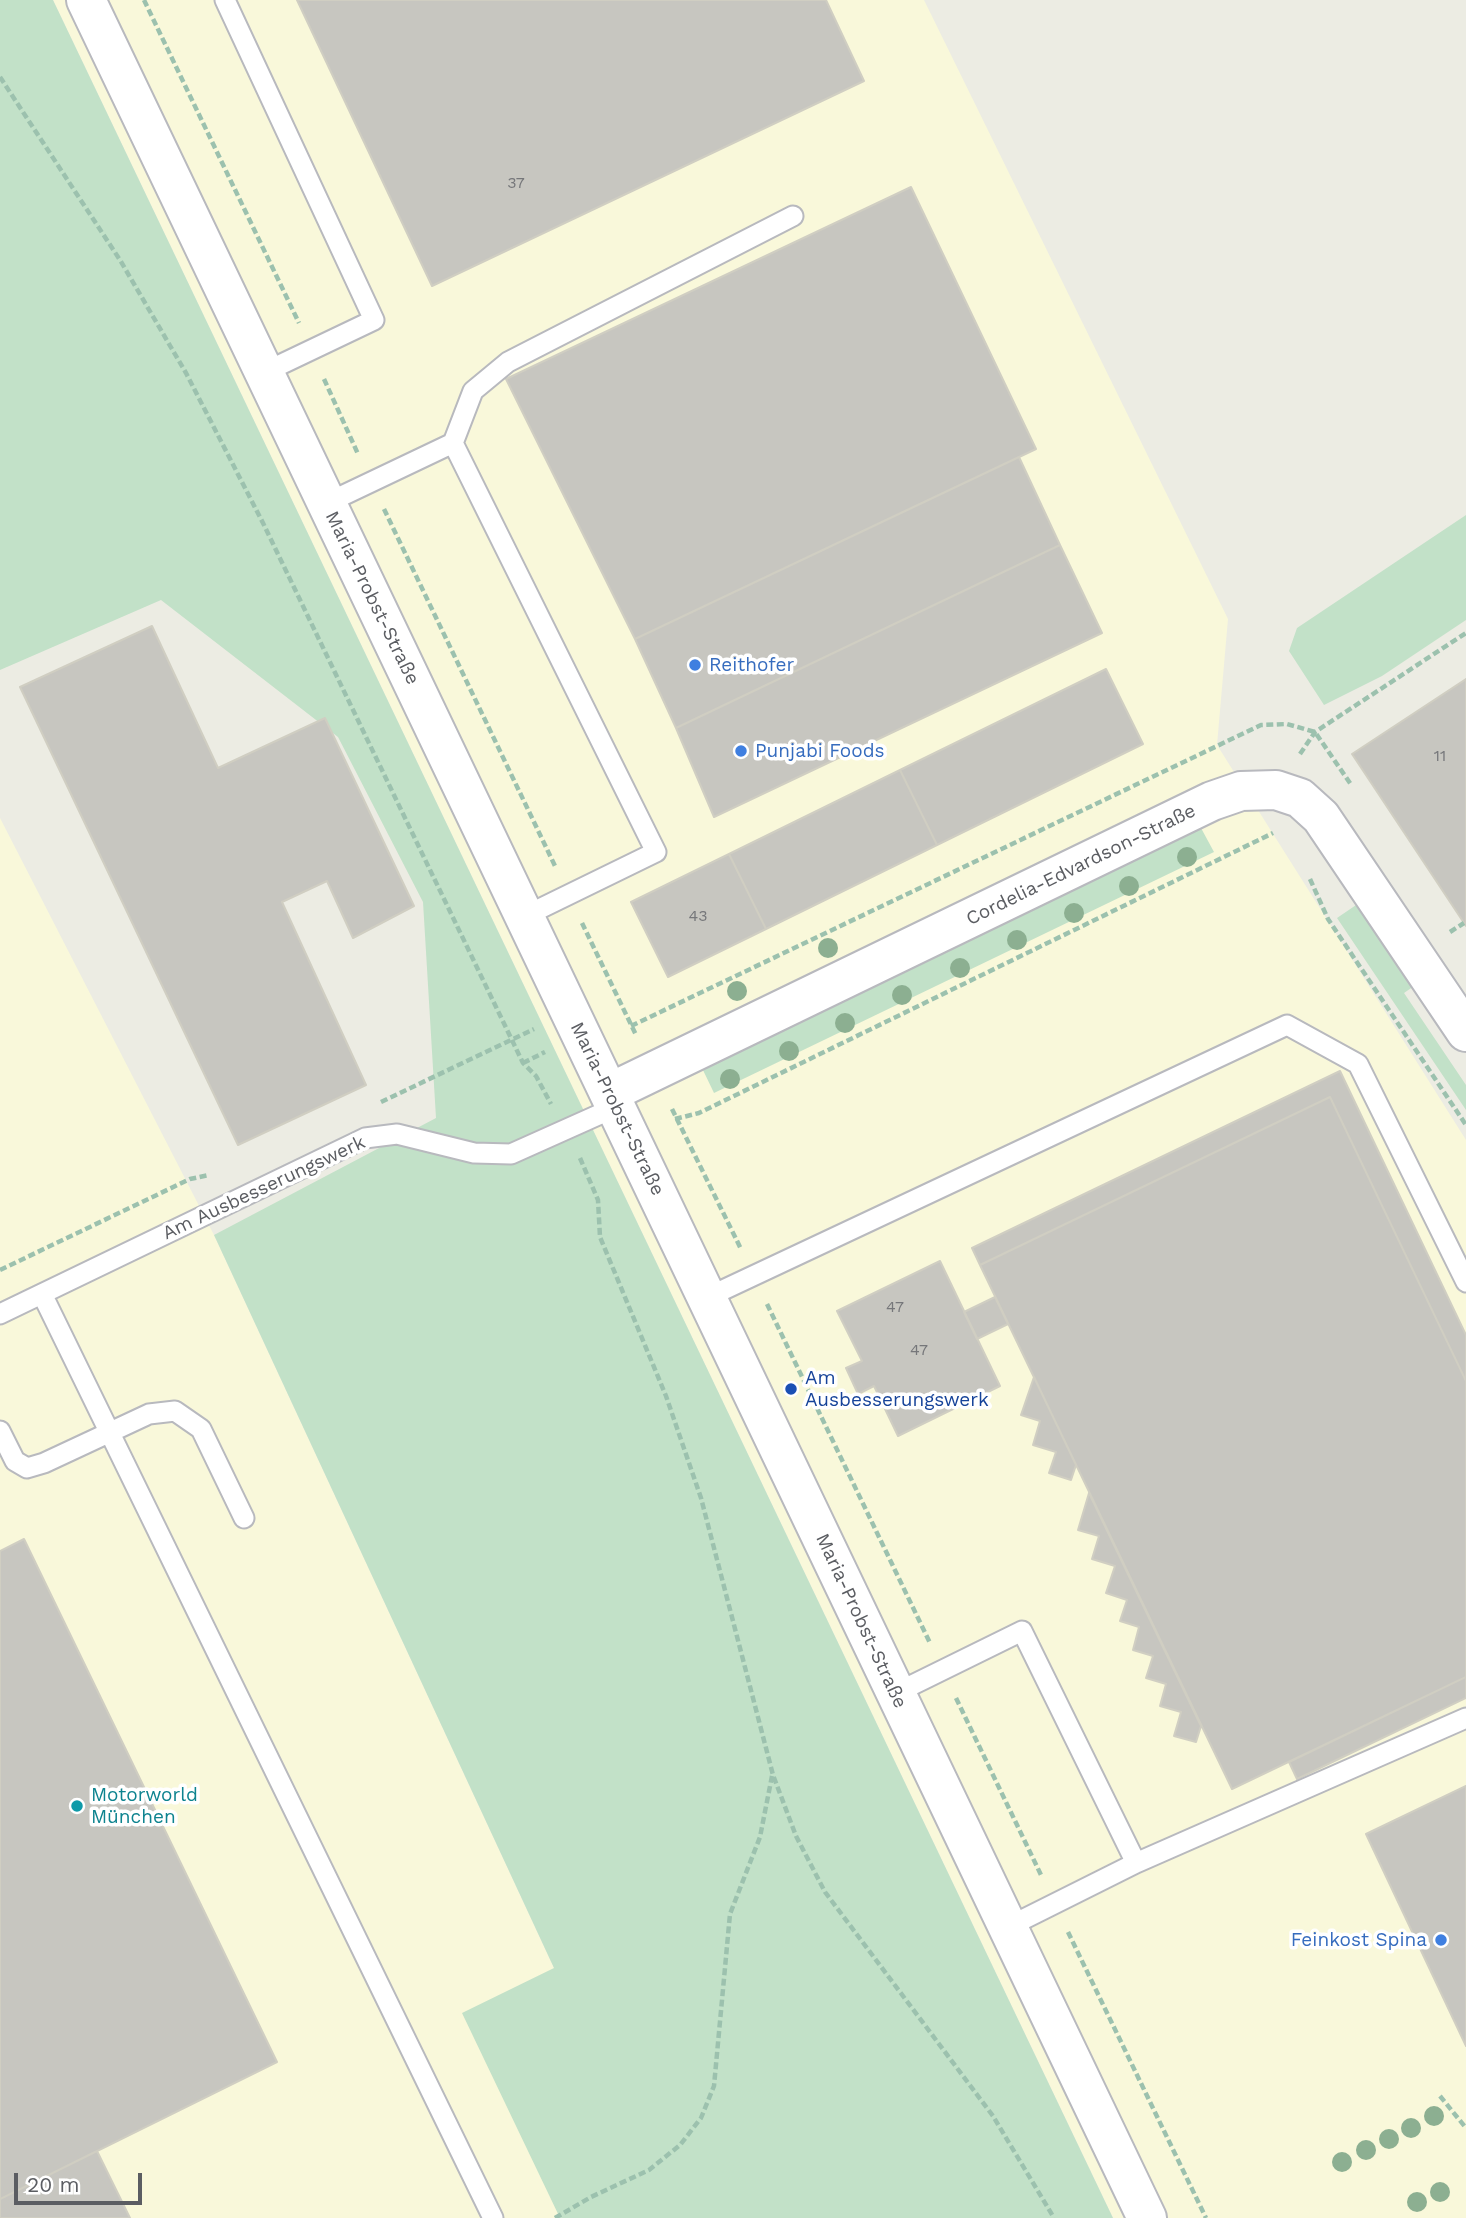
<!DOCTYPE html>
<meta charset="utf-8">
<style>
body{margin:0}
#map{position:relative;width:1466px;height:2218px;overflow:hidden;background:#ecece3;font-family:"Work Sans",sans-serif}
canvas{display:block}
.scale{position:absolute;left:14px;top:2173px;width:128px;height:32px;box-sizing:border-box;border:4px solid #5b5d62;border-top:0;padding-left:9px;font-size:21px;line-height:24px;white-space:nowrap;color:#5b5d62;-webkit-text-stroke:5px #fff;paint-order:stroke}
</style>
<div id="map">
<canvas width="1466" height="2218"></canvas>
<div class="scale">20 m</div>
</div>
<script>
const g = document.querySelector('canvas').getContext('2d');
g.lineJoin = 'round';
function fillPath(path, color) { g.fillStyle = color; g.fill(path, 'evenodd'); }
const shape = rows => new Path2D(rows.map(r => 'M' + r).join(''));
function trace(path, color, width, dash) { g.strokeStyle = color; g.lineWidth = width; g.lineCap = dash ? 'butt' : 'round'; g.setLineDash(dash || []); g.stroke(path); }
function write(font, color, halo, rows, align = 'center') {
  g.font = font + ' "Work Sans",sans-serif'; g.lineWidth = 7; g.setLineDash([]); g.textBaseline = 'middle'; g.strokeStyle = halo; g.fillStyle = color; for (const [text, x, y, turn = 0] of rows) {
    g.save(); g.translate(x, y); g.rotate((+turn || 0) * Math.PI / 180); g.textAlign = isNaN(turn) ? turn : align; if (halo) g.strokeText(text, 0, 0); g.fillText(text, 0, 0); g.restore();
  }
}
const commercial = shape([
 [53,0,924,0,1228,619,1217,745,1466,1140,1466,2218,1113,2218],
 [0,818,214,1235,554,1968,675,2218,0,2218]
]);
const green = shape([
 [0,0,53,0,1113,2218,560,2218,462,2013,554,1968,214,1235,436,1118,423,902,338,737,161,600,0,670],
 [1466,515,1466,620,1382,676,1324,705,1289,651,1297,628],
 [1201,828,1214,852,714,1093,702,1068],
 [1362,901,1417,984,1404,993,1466,1085,1466,1110,1337,918]
]);
const building = shape([
 [297,0,826,0,864,81,432,286,297,0],
 [911,187,1036,449,635,639,506,379,911,187],
 [1019,457,1060,545,676,728,635,639,1019,457],
 [1060,545,1102,633,714,817,676,728,1060,545],
 [152,626,218,768,325,718,414,906,353,938,327,881,282,902,366,1085,238,1145,20,687,152,626],
 [1106,669,1143,744,937,845,900,770,1106,669],
 [1466,679,1466,926,1352,754,1466,679],
 [900,770,937,845,766,929,729,854,900,770],
 [729,854,766,929,668,977,631,902,729,854],
 [1340,1071,1466,1335,1466,1381,1330,1097,980,1265,972,1248,1340,1071],
 [1330,1097,1466,1381,1466,1677,1232,1789,980,1265,1330,1097],
 [940,1261,1000,1386,898,1436,874,1386,858,1394,846,1368,862,1361,837,1311,940,1261],
 [995,1297,1008,1324,977,1339,964,1312,995,1297],
 [1034,1377,1076,1465,1071,1480,1049,1473,1056,1452,1033,1445,1040,1421,1021,1415,1034,1377],
 [1089,1493,1201,1726,1196,1742,1174,1736,1181,1712,1160,1706,1166,1684,1146,1678,1153,1656,1133,1650,1139,1627,1120,1621,1127,1600,1106,1593,1115,1566,1092,1559,1099,1536,1078,1530,1089,1493],
 [24,1539,277,2062,0,2199,0,1551,24,1539],
 [1466,1677,1466,1698,1297,1779,1289,1762,1466,1677],
 [1466,1786,1466,2046,1366,1834,1466,1786],
 [97,2151,130,2218,0,2218,0,2199,97,2151]
]);
const path = shape([
 [144,0,299,323],
 [0,77,120,260,186,373,263,523,523,1063,536,1076,551,1104],
 [324,379,358,454],
 [384,509,556,868],
 [1300,754,1315,732,1466,633],
 [1310,879,1328,919,1466,1125],
 [582,923,636,1035],
 [1450,932,1464,923],
 [631,1026,1261,725,1287,724,1315,732,1352,786],
 [523,1063,545,1052],
 [381,1102,534,1029],
 [672,1109,741,1249],
 [675,1119,699,1113,1273,833],
 [580,1158,598,1200,600,1237,666,1396,701,1498,773,1775,796,1836,825,1892,993,2116,1054,2218],
 [0,1270,190,1179,209,1175],
 [767,1304,930,1643],
 [956,1698,1042,1877],
 [1068,1932,1206,2218],
 [1440,2096,1466,2128],
 [555,2218,591,2197,649,2170,680,2145,701,2118,714,2086,730,1914,760,1837,772,1776]
]);
const service = shape([
 [225,0,374,320,265,372],
 [453,443,473,391,508,362,793,216],
 [327,503,453,443,656,852,525,916],
 [42,1294,493,2218],
 [706,1298,1287,1025,1358,1064,1466,1282],
 [0,1314,365,1138,397,1134,474,1153,511,1154,616,1107],
 [0,1431,15,1461,27,1468,44,1463,149,1414,175,1411,201,1429,244,1518],
 [896,1693,1022,1631,1136,1863,1008,1927],
 [1136,1863,1466,1718]
]);
const minor = shape([
 [86,0,1147,2218],
 [609,1093,1212,801,1241,791,1276,790,1300,798,1321,817,1466,1032]
]);
const trees = [
 [1187,857],
 [1129,886],
 [1074,913],
 [1017,940],
 [828,948],
 [960,968],
 [737,991],
 [902,995],
 [845,1023],
 [789,1051],
 [730,1079],
 [1434,2116],
 [1411,2128],
 [1389,2139],
 [1366,2150],
 [1342,2162],
 [1440,2192],
 [1417,2202]
];
const markers = [
 [695,665,7,"#3f7fe0"],
 [741,751,7,"#3f7fe0"],
 [791,1389,7,"#1a4fb4"],
 [77,1806,7,"#0f9aa8"],
 [1441,1940,7,"#3f7fe0"]
];
const numberNames = [
 ["37",516,183],
 ["11",1440,756],
 ["43",698,916],
 ["47",895,1307],
 ["47",919,1350]
];
const streetNames = [
 ["Maria-Probst-Straße",372,598,64],
 ["Cordelia-Edvardson-Straße",1081,865,-26],
 ["Maria-Probst-Straße",617,1109,64],
 ["Am Ausbesserungswerk",264,1188,-25],
 ["Maria-Probst-Straße",861,1621,65]
];
const shopNames = [
 ["Reithofer",709,665],
 ["Punjabi Foods",755,751],
 ["Feinkost Spina",1427,1940,"right"]
];
const transitNames = [
 ["Am",805,1378],
 ["Ausbesserungswerk",805,1400]
];
const cultureNames = [
 ["Motorworld",91,1795],
 ["München",91,1817]
];
fillPath(commercial, '#f9f8da');
fillPath(green, '#c2e1c8');
fillPath(building, '#c7c6c0');
trace(building, '#d0cec2', 2);
trace(service, '#b8b9be', 23);
trace(minor, '#b8b9be', 42);
trace(path, '#9cc1ae', 4.5, [7, 3.5]);
trace(service, '#fff', 19);
trace(minor, '#fff', 38);
g.fillStyle = '#8caf91';
for (const [x, y] of trees) { g.beginPath(); g.arc(x, y, 10, 0, 2 * Math.PI); g.fill(); }
for (const [x, y, r, color] of markers) { const dot = new Path2D(); dot.arc(x, y, r, 0, 2 * Math.PI); g.fillStyle = color; g.fill(dot); trace(dot, '#fff', 2.5); }
write('16px', '#76777a', null, numberNames);
write('19px', '#5b5d62', '#fff', streetNames);
write('19px', '#366cbe', '#fff', shopNames, 'left');
write('19px', '#164399', '#fff', transitNames, 'left');
write('19px', '#0d838f', '#fff', cultureNames, 'left');
</script>
